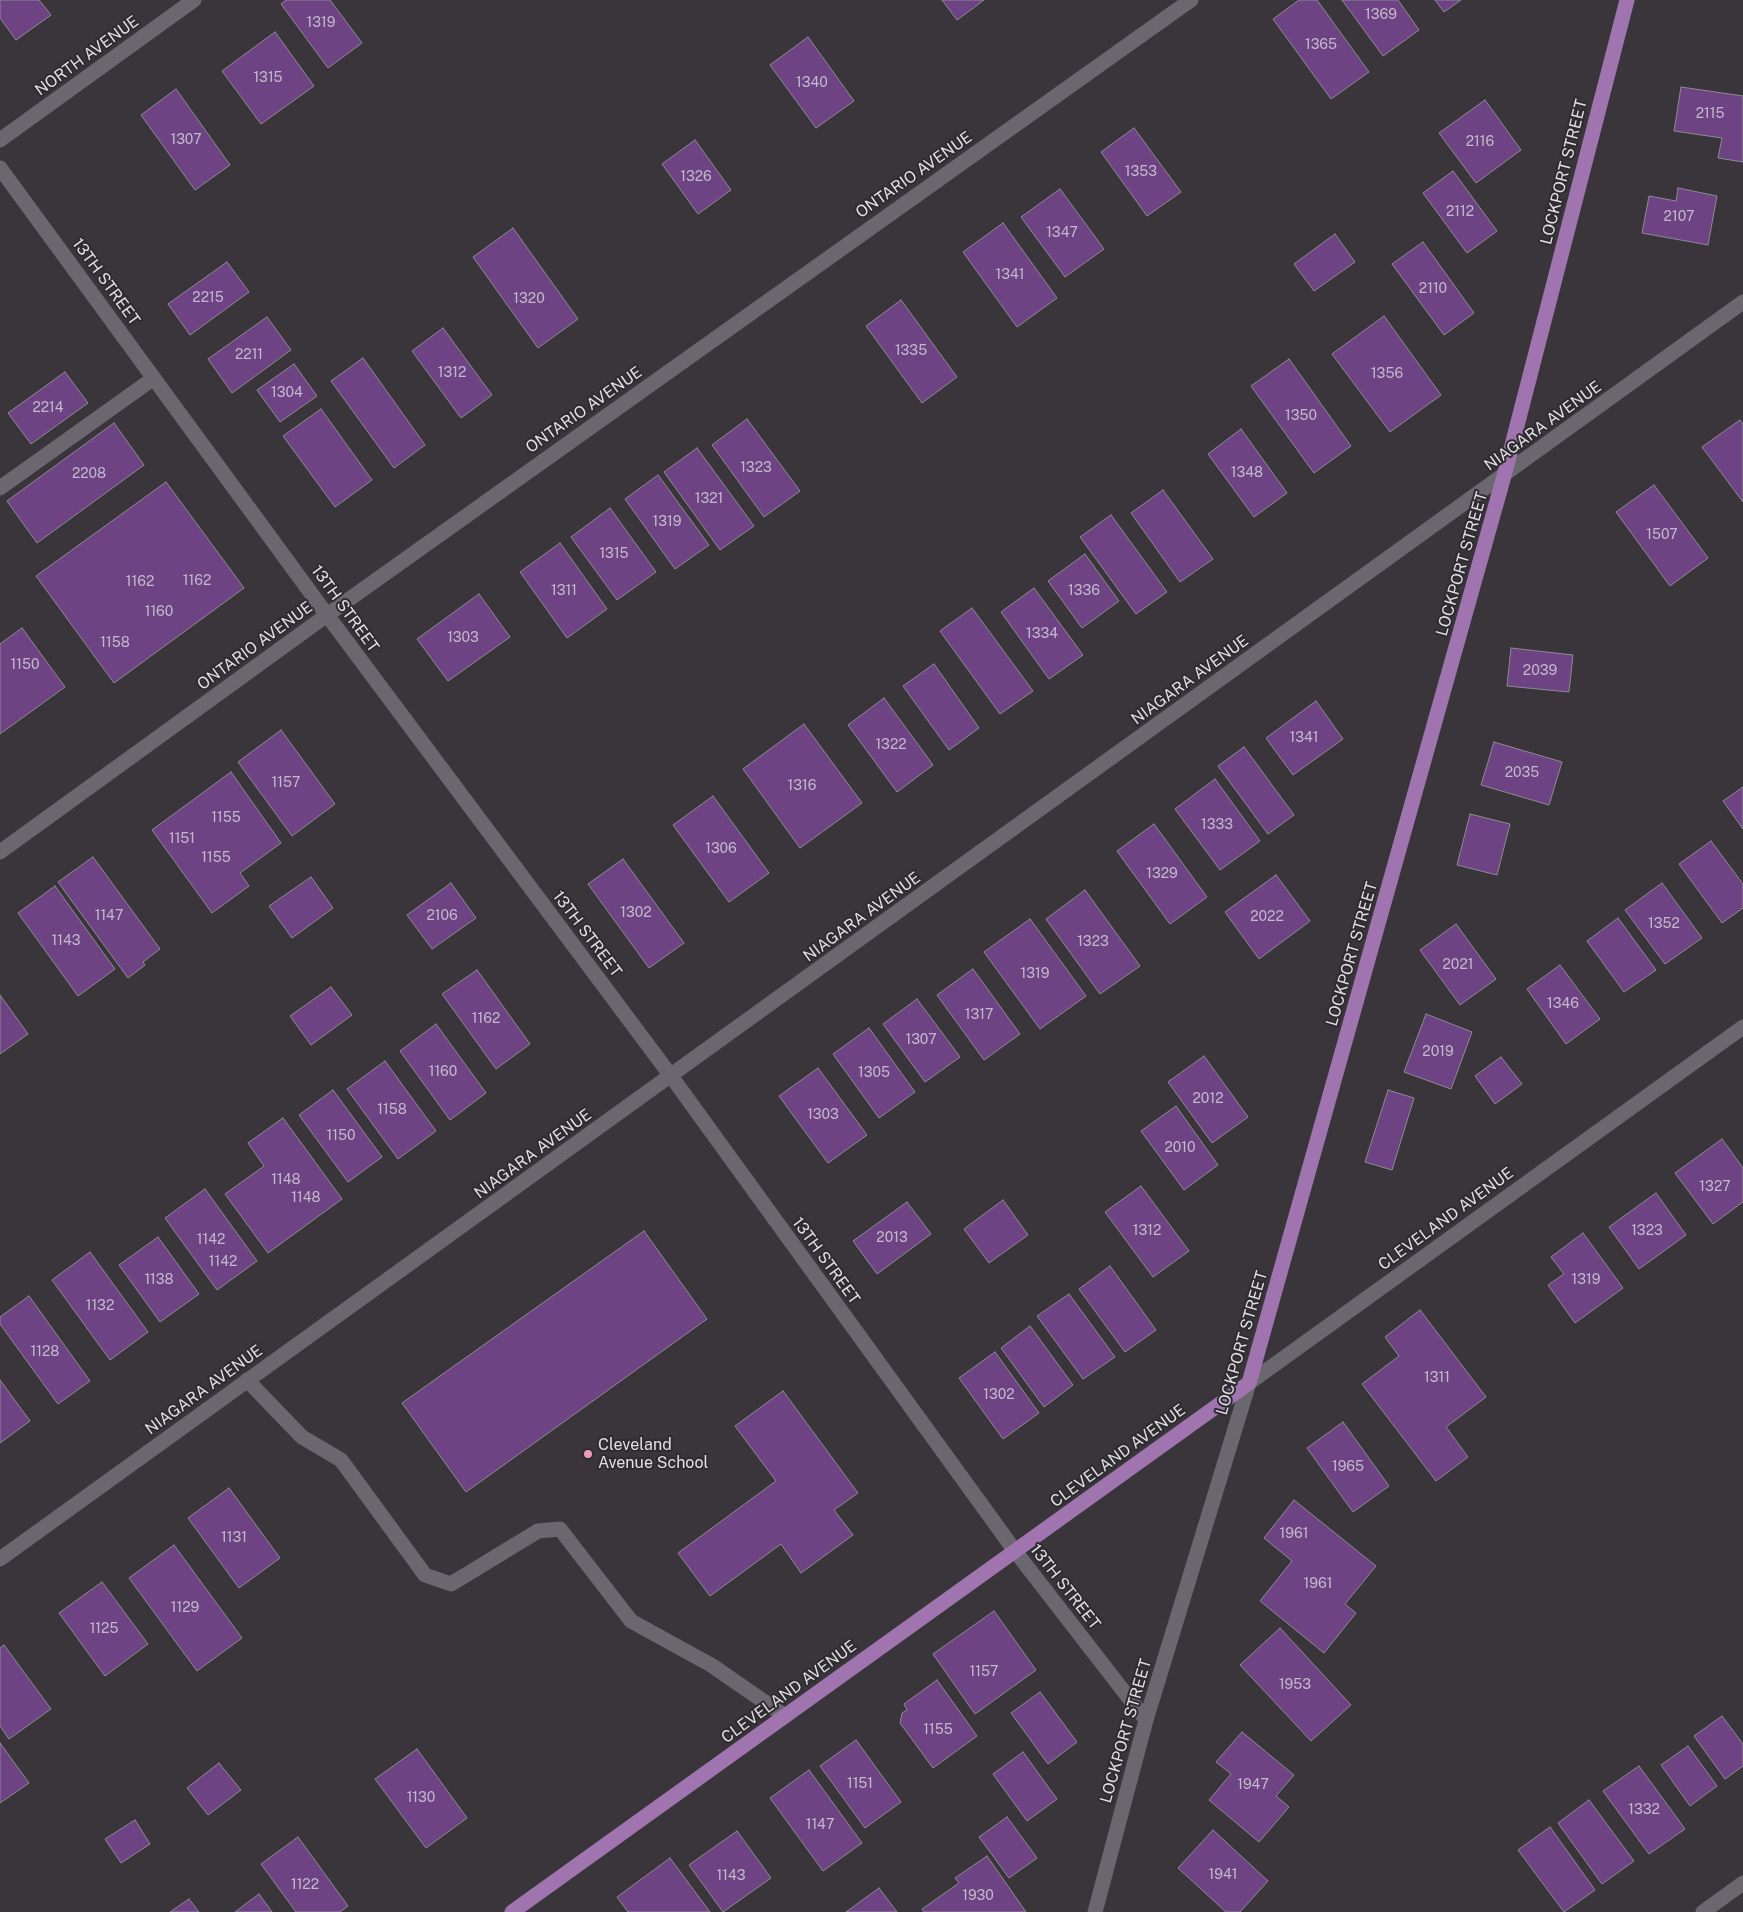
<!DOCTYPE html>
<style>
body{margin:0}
canvas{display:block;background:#39353b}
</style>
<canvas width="1743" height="1912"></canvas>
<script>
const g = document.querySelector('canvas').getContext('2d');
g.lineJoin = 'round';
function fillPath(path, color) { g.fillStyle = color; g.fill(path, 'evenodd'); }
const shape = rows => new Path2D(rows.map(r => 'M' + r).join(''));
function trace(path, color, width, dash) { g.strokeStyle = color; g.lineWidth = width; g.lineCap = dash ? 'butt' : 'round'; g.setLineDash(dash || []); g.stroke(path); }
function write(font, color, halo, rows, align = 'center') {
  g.font = font + ' "Public Sans",sans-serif'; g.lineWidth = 4; g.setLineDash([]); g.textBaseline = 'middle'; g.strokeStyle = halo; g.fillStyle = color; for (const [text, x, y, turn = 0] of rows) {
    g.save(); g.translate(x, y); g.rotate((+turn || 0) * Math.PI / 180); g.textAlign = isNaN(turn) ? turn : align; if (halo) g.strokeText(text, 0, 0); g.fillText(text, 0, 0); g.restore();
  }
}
const building = shape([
 [0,0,39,0,51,15,16,40,0,18,0,0],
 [286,0,330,0,362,43,328,68,281,4,286,0],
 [942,0,984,0,957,20,942,0],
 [1299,0,1317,0,1369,72,1331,99,1273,19,1299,0],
 [1342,0,1398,0,1419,30,1383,56,1342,0],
 [1435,0,1461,0,1444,12,1435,0],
 [275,32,314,86,261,124,222,71,275,32],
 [808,37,854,101,816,128,770,65,808,37],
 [1681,87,1743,96,1743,162,1718,158,1722,138,1674,131,1681,87],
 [176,89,230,165,195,190,141,115,176,89],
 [1485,100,1521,150,1476,183,1439,133,1485,100],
 [1134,128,1181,192,1147,216,1101,152,1134,128],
 [695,140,731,190,698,214,662,164,695,140],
 [1453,171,1497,231,1467,253,1423,193,1453,171],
 [1678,188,1717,196,1708,245,1642,233,1649,196,1676,201,1678,188],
 [1060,189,1104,249,1065,277,1021,217,1060,189],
 [1003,223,1057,298,1017,327,963,252,1003,223],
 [513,228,578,319,538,348,473,257,513,228],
 [1335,234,1355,262,1314,291,1294,264,1335,234],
 [1423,242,1474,313,1444,335,1392,264,1423,242],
 [227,262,249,292,190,335,168,304,227,262],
 [901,300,957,377,922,403,866,326,901,300],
 [1384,316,1441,395,1390,432,1332,354,1384,316],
 [267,317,291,350,232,393,208,359,267,317],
 [443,328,492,395,461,418,412,351,443,328],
 [363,358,425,445,394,468,331,381,363,358],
 [1289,359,1351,446,1314,473,1251,386,1289,359],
 [294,364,317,396,280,422,257,390,294,364],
 [65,372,88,403,31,444,8,413,65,372],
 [321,409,372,480,335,507,283,436,321,409],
 [747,419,800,491,764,517,712,445,747,419],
 [1740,420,1743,424,1743,502,1702,447,1740,420],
 [114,423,144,465,37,543,7,501,114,423],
 [1241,429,1287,493,1254,517,1208,454,1241,429],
 [697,448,754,526,720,550,664,472,697,448],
 [658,475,709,545,675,569,625,499,658,475],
 [166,482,244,588,114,683,36,576,166,482],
 [1654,485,1708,558,1670,586,1616,512,1654,485],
 [1163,490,1213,559,1180,582,1131,513,1163,490],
 [610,508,656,572,617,600,571,537,610,508],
 [1111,515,1167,592,1136,614,1080,537,1111,515],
 [560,543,607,609,567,638,520,572,560,543],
 [1085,554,1119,601,1082,628,1048,581,1085,554],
 [1034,588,1083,655,1049,679,1001,612,1034,588],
 [479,594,510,637,448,681,417,639,479,594],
 [972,608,1033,691,1000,714,940,631,972,608],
 [22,628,65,687,0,734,0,644,22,628],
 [1511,648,1573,655,1569,692,1507,686,1511,648],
 [934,664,979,728,949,750,903,686,934,664],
 [884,698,933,765,897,792,848,725,884,698],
 [1316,701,1343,739,1293,775,1266,738,1316,701],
 [804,724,862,803,800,848,743,769,804,724],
 [281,730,335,804,292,836,238,762,281,730],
 [1494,742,1562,762,1549,805,1481,785,1494,742],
 [1244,747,1294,815,1268,834,1218,766,1244,747],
 [231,772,281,843,240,873,249,886,212,913,152,830,231,772],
 [1215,779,1260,841,1220,870,1175,809,1215,779],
 [1743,787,1743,829,1723,801,1743,787],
 [713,796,769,873,729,902,673,825,713,796],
 [1470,814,1510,824,1497,875,1457,865,1470,814],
 [1154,824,1207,897,1170,924,1117,851,1154,824],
 [1711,841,1743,884,1743,908,1722,923,1679,864,1711,841],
 [93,857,160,949,143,962,145,965,128,978,58,882,93,857],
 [623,859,684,943,649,968,588,884,623,859],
 [1276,875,1310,921,1259,959,1225,912,1276,875],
 [311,877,333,908,292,938,269,906,311,877],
 [451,883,476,918,432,949,407,915,451,883],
 [1662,883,1702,938,1665,964,1625,910,1662,883],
 [55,886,115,969,78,996,18,913,55,886],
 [1085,890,1140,966,1100,994,1046,919,1085,890],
 [1618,918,1656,970,1624,992,1587,941,1618,918],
 [1030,919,1086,996,1040,1029,984,952,1030,919],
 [1456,924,1496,979,1460,1005,1420,950,1456,924],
 [1560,965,1600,1019,1566,1044,1527,989,1560,965],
 [973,969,1020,1034,984,1060,937,995,973,969],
 [477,970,530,1044,496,1069,442,994,477,970],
 [331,987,352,1015,311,1045,290,1016,331,987],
 [0,995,28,1034,0,1054,0,995],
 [917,999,960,1057,925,1082,883,1024,917,999],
 [1426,1014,1472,1032,1451,1089,1404,1072,1426,1014],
 [436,1024,486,1093,450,1120,400,1051,436,1024],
 [869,1028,915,1092,879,1118,833,1054,869,1028],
 [1204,1056,1248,1117,1212,1143,1168,1082,1204,1056],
 [1501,1057,1522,1084,1495,1104,1475,1076,1501,1057],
 [385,1061,436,1131,398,1159,347,1089,385,1061],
 [818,1068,867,1135,828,1163,779,1096,818,1068],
 [333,1090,382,1157,348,1182,299,1115,333,1090],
 [1388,1090,1414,1098,1392,1170,1365,1162,1388,1090],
 [1176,1106,1218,1165,1184,1190,1141,1131,1176,1106],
 [283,1118,342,1199,268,1253,225,1194,264,1166,248,1143,283,1118],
 [1722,1139,1743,1168,1743,1202,1713,1224,1675,1173,1722,1139],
 [1141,1186,1189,1251,1153,1277,1105,1212,1141,1186],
 [205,1189,257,1261,217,1290,165,1218,205,1189],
 [1656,1193,1686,1235,1639,1269,1609,1227,1656,1193],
 [1003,1200,1028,1235,989,1263,964,1229,1003,1200],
 [907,1202,931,1234,877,1274,853,1241,907,1202],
 [644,1231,707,1319,466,1492,402,1403,644,1231],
 [1583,1233,1623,1288,1575,1323,1548,1285,1564,1274,1551,1257,1583,1233],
 [158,1237,199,1294,160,1322,119,1265,158,1237],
 [90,1252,148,1332,110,1360,52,1280,90,1252],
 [1110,1266,1156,1330,1125,1352,1079,1289,1110,1266],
 [1069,1294,1115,1357,1083,1379,1037,1316,1069,1294],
 [29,1296,90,1381,58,1404,0,1324,0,1317,29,1296],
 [1420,1310,1486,1397,1446,1427,1468,1457,1436,1481,1362,1384,1399,1356,1385,1337,1420,1310],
 [1030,1326,1073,1385,1044,1407,1001,1348,1030,1326],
 [995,1352,1039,1413,1003,1439,959,1378,995,1352],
 [0,1380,30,1421,0,1443,0,1380],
 [783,1391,858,1493,834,1510,853,1535,801,1573,781,1544,710,1596,678,1553,776,1481,735,1426,783,1391],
 [1343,1422,1389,1486,1353,1512,1307,1448,1343,1422],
 [229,1488,280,1558,239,1588,188,1518,229,1488],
 [1294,1500,1376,1566,1345,1604,1356,1613,1324,1653,1260,1601,1292,1561,1264,1538,1294,1500],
 [174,1545,242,1638,197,1671,129,1578,174,1545],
 [102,1582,148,1644,105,1676,59,1613,102,1582],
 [994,1611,1036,1670,975,1714,933,1654,994,1611],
 [1280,1628,1351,1705,1311,1741,1240,1665,1280,1628],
 [4,1645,51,1709,9,1739,0,1726,0,1648,4,1645],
 [937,1680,977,1736,933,1768,900,1723,902,1713,907,1710,904,1704,937,1680],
 [1040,1692,1077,1742,1048,1764,1011,1713,1040,1692],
 [1722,1716,1743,1744,1743,1766,1725,1779,1694,1736,1722,1716],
 [1242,1732,1294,1775,1276,1796,1289,1807,1259,1842,1209,1800,1231,1774,1216,1762,1242,1732],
 [856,1740,901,1802,865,1828,820,1766,856,1740],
 [0,1743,29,1783,0,1803,0,1743],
 [1688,1746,1717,1786,1690,1806,1661,1765,1688,1746],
 [417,1749,467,1818,426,1848,375,1779,417,1749],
 [1023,1752,1057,1799,1027,1821,993,1774,1023,1752],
 [219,1763,241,1790,208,1815,187,1788,219,1763],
 [1639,1766,1685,1829,1649,1854,1603,1791,1639,1766],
 [809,1770,862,1843,823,1871,770,1798,809,1770],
 [1589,1800,1634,1861,1602,1884,1558,1823,1589,1800],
 [1007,1817,1037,1858,1009,1878,979,1837,1007,1817],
 [135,1820,150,1844,121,1863,105,1839,135,1820],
 [1550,1827,1595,1890,1564,1912,1518,1850,1550,1827],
 [1213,1830,1268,1881,1240,1912,1226,1912,1178,1868,1213,1830],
 [737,1831,771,1878,723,1912,689,1865,737,1831],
 [298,1837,348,1906,340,1912,296,1912,261,1864,298,1837],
 [987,1856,1026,1912,924,1912,922,1909,959,1883,955,1878,987,1856],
 [670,1858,710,1912,628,1912,617,1897,670,1858],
 [879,1888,897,1912,846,1912,879,1888],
 [259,1894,272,1912,235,1912,259,1894],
 [189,1899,199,1912,170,1912,189,1899]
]);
const minor = shape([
 [0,140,194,0],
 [0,168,327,615,671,1076,1015,1551,1146,1720],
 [0,488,154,378],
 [0,852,327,615,1191,0],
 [247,1380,302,1437,341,1460,425,1575,451,1584,538,1531,560,1529,631,1621,711,1665,785,1716],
 [0,1559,1743,302],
 [1095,1912,1146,1720,1249,1383,1743,1027],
 [1703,1912,1743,1883]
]);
const major = shape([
 [512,1912,1249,1383,1504,476,1627,0]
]);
const markers = [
 [588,1454,5,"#ef9ab8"]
];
const numberNames = [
 ["1369",1381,15],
 ["1319",321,23],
 ["1365",1321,45],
 ["1315",268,78],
 ["1340",812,83],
 ["2115",1710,114],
 ["1307",186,140],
 ["2116",1480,142],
 ["1353",1141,172],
 ["1326",696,177],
 ["2112",1460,212],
 ["2107",1679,217],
 ["1347",1062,233],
 ["1341",1010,275],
 ["2110",1433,289],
 ["2215",208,298],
 ["1320",529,299],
 ["1335",911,351],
 ["2211",249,355],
 ["1312",452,373],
 ["1356",1387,374],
 ["1304",287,393],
 ["2214",48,408],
 ["1350",1301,416],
 ["1323",756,468],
 ["1348",1247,473],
 ["2208",89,474],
 ["1321",709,499],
 ["1319",667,522],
 ["1507",1662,535],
 ["1315",614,554],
 ["1162",197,581],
 ["1162",140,582],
 ["1311",564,591],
 ["1336",1084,591],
 ["1160",159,612],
 ["1334",1042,634],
 ["1303",463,638],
 ["1158",115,643],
 ["1150",25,665],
 ["2039",1540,671],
 ["1341",1304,738],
 ["1322",891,745],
 ["2035",1522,773],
 ["1157",286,783],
 ["1316",802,786],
 ["1155",226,818],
 ["1333",1217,825],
 ["1151",182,839],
 ["1306",721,849],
 ["1155",216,858],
 ["1329",1162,874],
 ["1302",636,913],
 ["1147",109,916],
 ["2106",442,916],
 ["2022",1267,917],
 ["1352",1664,924],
 ["1143",66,941],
 ["1323",1093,942],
 ["2021",1458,965],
 ["1319",1035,974],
 ["1346",1563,1004],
 ["1317",979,1015],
 ["1162",486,1019],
 ["1307",921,1040],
 ["2019",1438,1052],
 ["1160",443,1072],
 ["1305",874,1073],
 ["2012",1208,1099],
 ["1158",392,1110],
 ["1303",823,1115],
 ["1150",341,1136],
 ["2010",1180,1148],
 ["1148",286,1180],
 ["1327",1715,1187],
 ["1148",306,1198],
 ["1312",1147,1231],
 ["1323",1647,1231],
 ["2013",892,1238],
 ["1142",211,1240],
 ["1142",223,1262],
 ["1138",159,1280],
 ["1319",1586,1280],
 ["1132",100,1306],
 ["1128",45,1352],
 ["1311",1437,1378],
 ["1302",999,1395],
 ["1965",1348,1467],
 ["1961",1294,1534],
 ["1131",234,1538],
 ["1961",1318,1584],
 ["1129",185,1608],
 ["1125",104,1629],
 ["1157",984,1672],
 ["1953",1295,1685],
 ["1155",938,1730],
 ["1151",860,1784],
 ["1947",1253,1785],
 ["1130",421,1798],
 ["1332",1644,1810],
 ["1147",820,1825],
 ["1941",1223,1875],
 ["1143",731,1876],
 ["1122",305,1885],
 ["1930",978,1896]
];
const streetNames = [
 ["NORTH AVENUE",87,56,-36],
 ["LOCKPORT STREET",1564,172,-76],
 ["ONTARIO AVENUE",914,175,-35],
 ["13TH STREET",106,282,54],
 ["ONTARIO AVENUE",584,410,-35],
 ["NIAGARA AVENUE",1543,426,-36],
 ["LOCKPORT STREET",1462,564,-74],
 ["13TH STREET",345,609,54],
 ["ONTARIO AVENUE",255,646,-36],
 ["NIAGARA AVENUE",1190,680,-36],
 ["NIAGARA AVENUE",862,917,-36],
 ["13TH STREET",587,934,53],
 ["LOCKPORT STREET",1352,954,-74],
 ["NIAGARA AVENUE",533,1154,-36],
 ["CLEVELAND AVENUE",1446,1219,-36],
 ["13TH STREET",826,1261,54],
 ["LOCKPORT STREET",1242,1343,-74],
 ["NIAGARA AVENUE",204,1390,-36],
 ["CLEVELAND AVENUE",1118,1456,-36],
 ["13TH STREET",1065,1587,52],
 ["CLEVELAND AVENUE",789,1692,-36],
 ["LOCKPORT STREET",1126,1731,-74]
];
const poiNames = [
 ["Cleveland",598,1445],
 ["Avenue School",598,1463]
];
fillPath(building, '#6d4384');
trace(building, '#8e8a91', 1);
trace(minor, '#6b676e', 15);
trace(major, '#a075af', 15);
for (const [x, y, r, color] of markers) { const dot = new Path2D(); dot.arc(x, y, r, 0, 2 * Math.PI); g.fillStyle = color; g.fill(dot); trace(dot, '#2e2b31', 2); }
write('14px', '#c4b8cb', null, numberNames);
write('16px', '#e1dfe3', '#2e2b31', streetNames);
write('16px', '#e1dfe3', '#2e2b31', poiNames, 'left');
</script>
